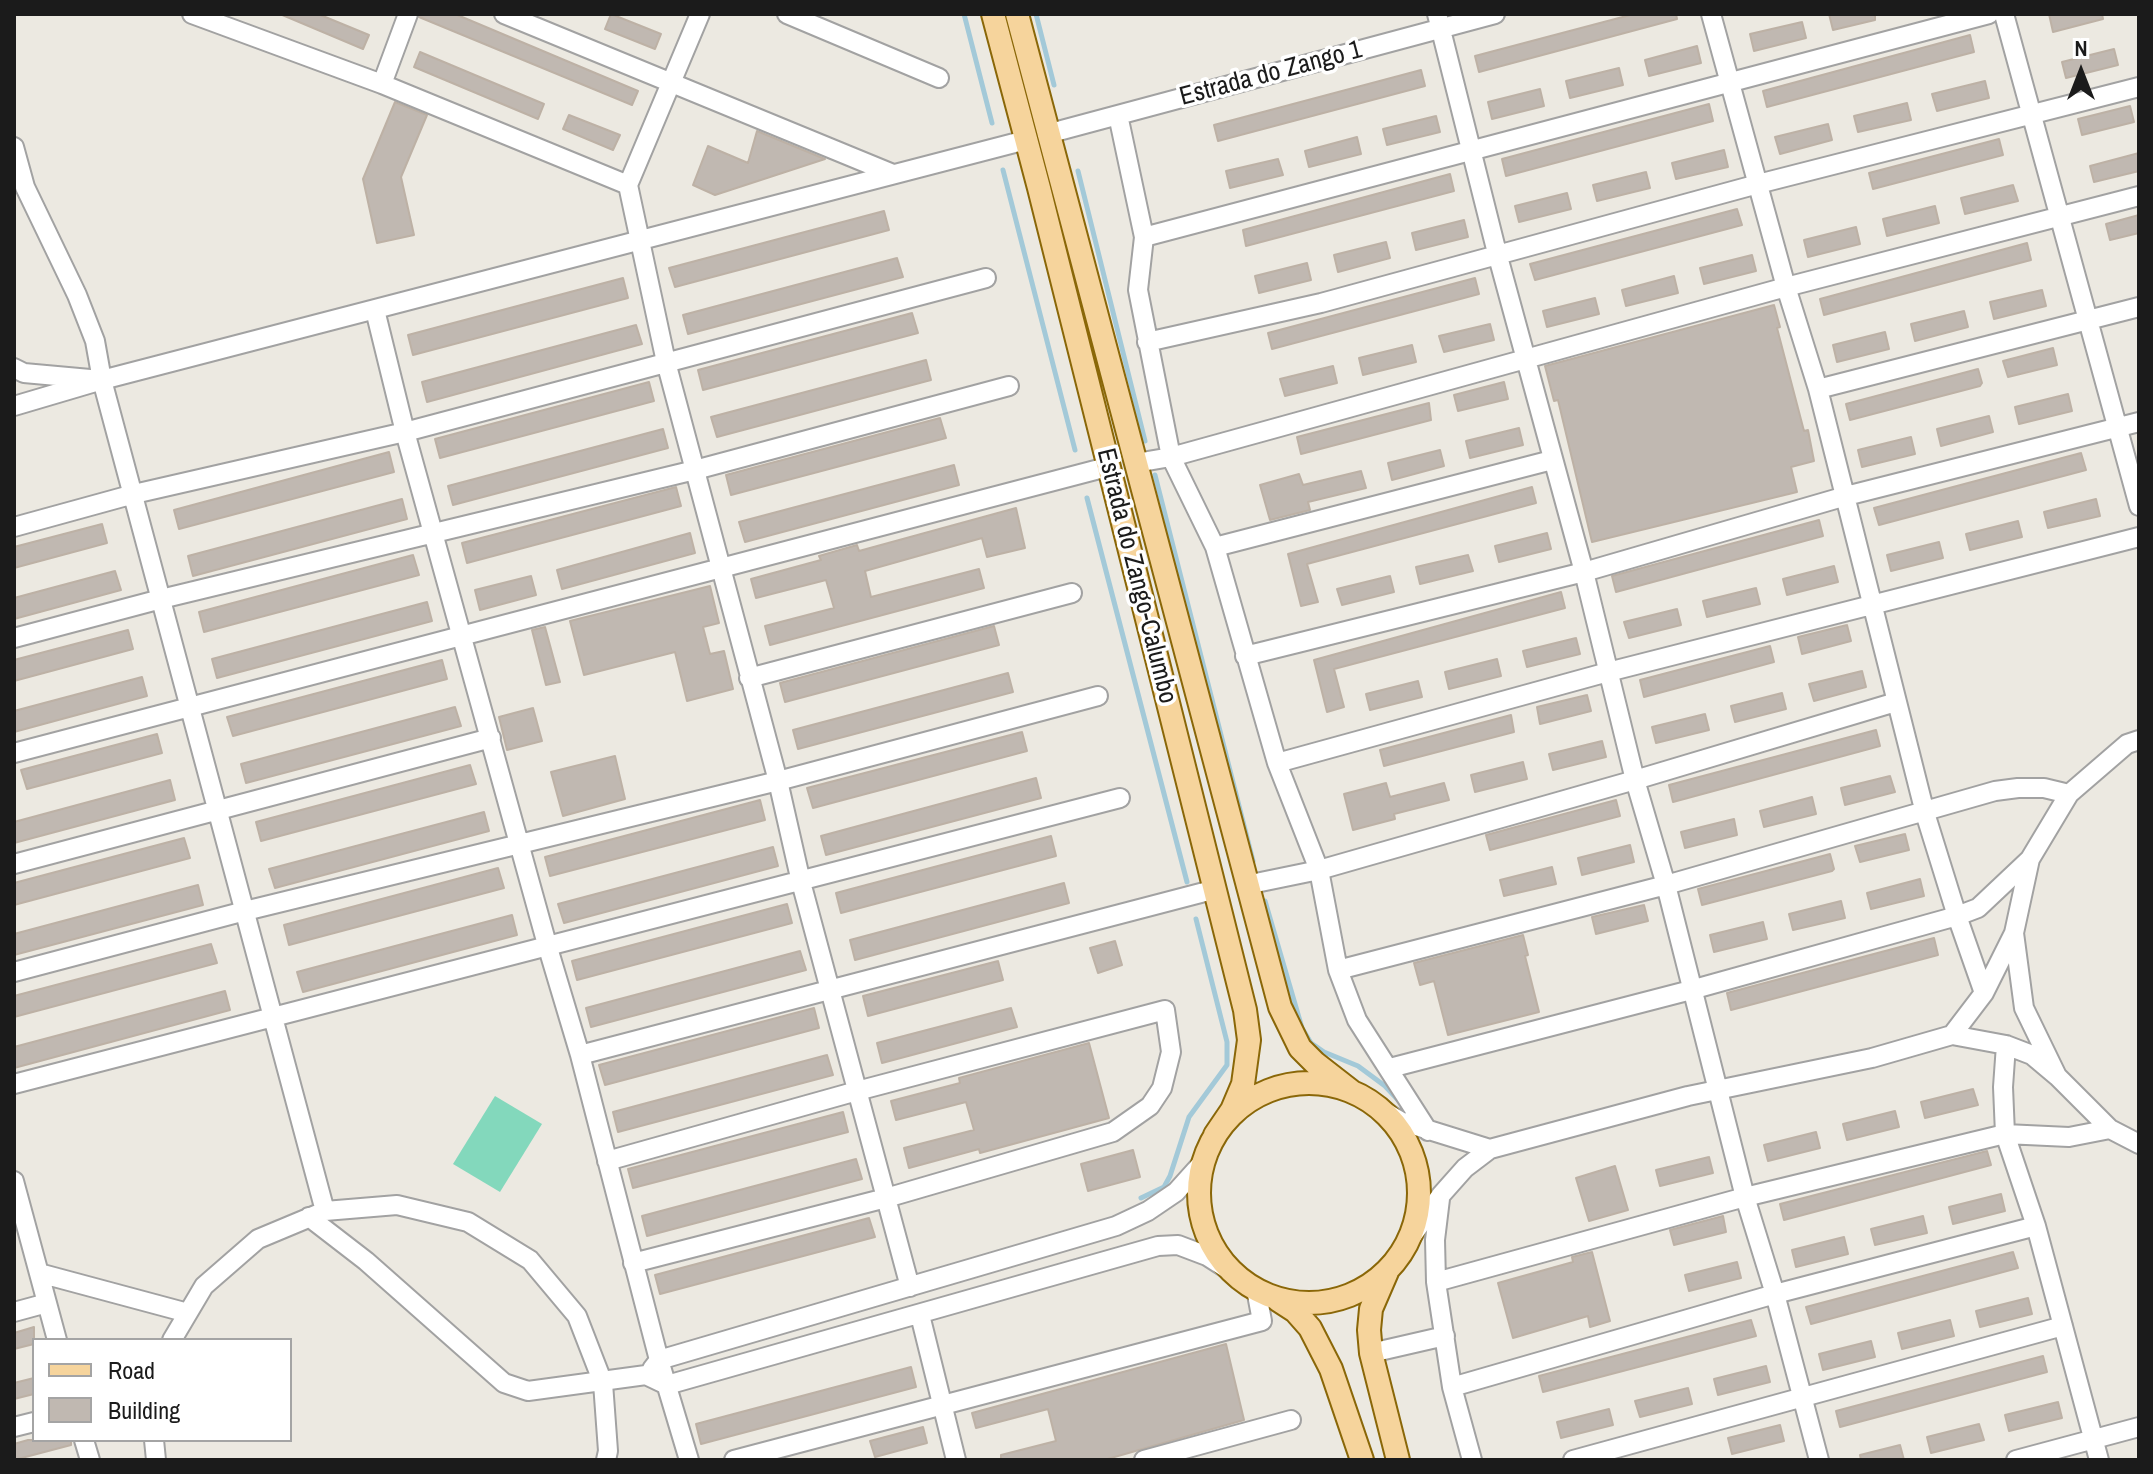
<!DOCTYPE html>
<style>
body{margin:0}
#map{position:relative;width:2153px;height:1474px;overflow:hidden;background:#ece9e1;font-family:"Archivo Narrow",sans-serif}
canvas{display:block}
.frame{position:absolute;inset:0;border:16px solid #1b1b1b;pointer-events:none}
.legend{position:absolute;left:32px;top:1338px;width:260px;height:104px;box-sizing:border-box;background:#fff;border:2px solid #a4a4a4;margin:0;padding:10px 14px;list-style:none;font-size:24px;color:#1b1b1b}
.legend li{display:flex;align-items:center;gap:16px;height:40px}
.legend b{width:40px;border:2px solid #a4a4a4}
.north{position:absolute;left:2041px;top:32px;width:80px;height:80px;-webkit-text-stroke:6px #fff;paint-order:stroke;rotate:0deg;font-size:22px;font-weight:700;line-height:32px;text-align:center;color:#1b1b1b}
.north::after{content:'';display:block;margin:auto;width:28px;height:36px;background:#1b1b1b;clip-path:polygon(50% 0,100% 100%,50% 72%,0 100%)}
</style>
<div id="map">
<canvas width="2153" height="1474"></canvas>
<div class="frame"></div>
<ul class="legend">
<li><b style="height:10px;background:#f6d49c"></b>Road</li>
<li><b style="height:22px;background:#c0b8b1"></b>Building</li>
</ul>
<div class="north">N</div>
</div>
<script>
const g = document.querySelector('canvas').getContext('2d');
g.lineJoin = 'round';
function fillPath(path, color) { g.fillStyle = color; g.fill(path, 'evenodd'); }
const shape = rows => new Path2D(rows.map(r => 'M' + r).join(''));
function trace(path, color, width, dash) { g.strokeStyle = color; g.lineWidth = width; g.lineCap = dash ? 'butt' : 'round'; g.setLineDash(dash || []); g.stroke(path); }
function write(font, color, halo, rows, align = 'center') {
  g.font = font + ' "Archivo Narrow",sans-serif'; g.lineWidth = 7; g.setLineDash([]); g.textBaseline = 'middle'; g.strokeStyle = halo; g.fillStyle = color; for (const [text, x, y, turn = 0] of rows) {
    g.save(); g.translate(x, y); g.rotate((+turn || 0) * Math.PI / 180); g.textAlign = isNaN(turn) ? turn : align; if (halo) g.strokeText(text, 0, 0); g.fillText(text, 0, 0); g.restore();
  }
}
const pitch = shape([
 [495,1096,542,1124,500,1192,453,1164]
]);
const stream = shape([
 [964,14,992,123],
 [1036,14,1054,85],
 [1003,170,1075,450],
 [1078,171,1145,441],
 [1155,475,1253,861],
 [1087,498,1187,882],
 [1265,901,1302,1028,1311,1043,1324,1052,1358,1066,1385,1086,1399,1101],
 [1141,1198,1164,1187,1170,1176,1189,1117,1227,1065,1227,1042,1196,919]
]);
const building = shape([
 [280,14,318,14,369,35,363,49,280,14],
 [420,14,455,14,638,91,632,105,419,17,420,14],
 [611,14,661,34,655,49,605,29,611,14],
 [1634,14,1676,14,1677,19,1479,72,1475,56,1634,14],
 [1829,14,1875,14,1875,20,1833,30,1829,14],
 [2049,14,2102,14,2103,19,2053,32,2049,14],
 [1802,22,1806,38,1754,51,1750,34,1802,22],
 [1970,35,1974,52,1767,107,1763,91,1970,35],
 [1697,46,1701,63,1649,76,1645,60,1697,46],
 [2114,49,2118,65,2066,78,2062,62,2114,49],
 [420,52,544,104,538,119,414,67,420,52],
 [1619,68,1623,85,1570,98,1566,81,1619,68],
 [1421,70,1425,86,1218,141,1214,125,1421,70],
 [1985,81,1989,98,1937,111,1932,94,1985,81],
 [1540,89,1544,106,1492,119,1488,102,1540,89],
 [395,102,427,115,401,177,414,235,377,243,363,179,395,102],
 [1907,103,1911,120,1858,132,1854,116,1907,103],
 [1709,104,1713,121,1506,176,1502,159,1709,104],
 [2130,106,2134,122,2082,135,2078,119,2130,106],
 [569,115,620,135,613,150,563,129,569,115],
 [1436,116,1440,132,1387,145,1383,129,1436,116],
 [1828,124,1832,140,1780,154,1775,137,1828,124],
 [757,131,825,159,715,195,693,185,708,146,748,163,757,131],
 [1357,137,1361,154,1309,167,1305,151,1357,137],
 [1999,139,2003,155,1873,189,1869,173,1999,139],
 [1724,150,1728,167,1676,179,1672,163,1724,150],
 [2139,153,2139,171,2094,182,2090,166,2139,153],
 [1278,159,1283,175,1230,188,1226,171,1278,159],
 [1646,172,1650,188,1597,201,1593,185,1646,172],
 [1450,174,1454,191,1246,246,1243,230,1450,174],
 [2013,185,2018,201,1965,214,1961,198,2013,185],
 [1567,193,1571,209,1519,222,1515,206,1567,193],
 [1935,206,1939,223,1887,236,1883,219,1935,206],
 [1737,209,1742,225,1535,280,1530,264,1737,209],
 [884,211,889,230,675,287,669,268,884,211],
 [2139,215,2139,233,2110,240,2106,224,2139,215],
 [1464,220,1468,237,1416,250,1412,233,1464,220],
 [1856,227,1860,244,1808,257,1804,240,1856,227],
 [1386,242,1390,258,1338,272,1334,255,1386,242],
 [2027,243,2031,260,1824,315,1820,299,2027,243],
 [1752,255,1756,271,1704,284,1700,268,1752,255],
 [897,258,903,277,688,334,683,315,897,258],
 [1307,263,1311,280,1259,293,1255,276,1307,263],
 [1674,276,1678,293,1626,306,1622,290,1674,276],
 [623,278,628,298,413,355,408,335,623,278],
 [1475,278,1479,294,1272,349,1268,333,1475,278],
 [2042,290,2046,306,1994,319,1990,302,2042,290],
 [1595,298,1599,314,1547,327,1543,311,1595,298],
 [1774,305,1780,327,1777,328,1804,431,1808,430,1814,461,1791,467,1797,492,1592,542,1558,400,1554,401,1545,366,1774,305],
 [1964,311,1968,327,1915,341,1911,324,1964,311],
 [912,313,918,333,703,390,698,370,912,313],
 [1490,324,1494,340,1444,352,1439,336,1490,324],
 [636,325,642,344,427,402,422,382,636,325],
 [1885,332,1889,349,1837,362,1833,345,1885,332],
 [1412,345,1416,362,1363,375,1359,358,1412,345],
 [2053,348,2057,365,2008,377,2003,361,2053,348],
 [926,360,931,380,717,437,711,417,926,360],
 [1333,366,1337,383,1285,396,1280,379,1333,366],
 [1978,369,1982,383,1980,386,1850,420,1846,404,1978,369],
 [649,382,654,401,440,458,435,439,649,382],
 [1504,382,1508,399,1458,411,1454,395,1504,382],
 [2068,394,2072,411,2019,424,2015,407,2068,394],
 [1429,403,1431,420,1301,454,1297,437,1429,403],
 [1989,416,1993,432,1941,446,1937,429,1989,416],
 [940,418,946,438,731,495,726,475,940,418],
 [1519,428,1523,445,1470,458,1466,441,1519,428],
 [663,429,668,448,453,505,448,486,663,429],
 [1911,437,1915,454,1862,467,1858,450,1911,437],
 [1440,450,1444,466,1392,480,1388,463,1440,450],
 [389,452,394,472,179,529,174,510,389,452],
 [2081,453,2086,470,1879,525,1874,508,2081,453],
 [954,465,959,485,745,542,739,522,954,465],
 [1361,471,1366,488,1308,502,1310,510,1270,520,1260,485,1299,474,1303,485,1361,471],
 [676,487,681,506,467,563,462,543,676,487],
 [1532,487,1536,503,1307,564,1318,602,1301,606,1288,554,1532,487],
 [402,499,407,519,193,576,188,556,402,499],
 [2096,499,2100,516,2048,528,2044,512,2096,499],
 [1016,508,1025,548,987,557,982,538,865,571,871,597,979,569,984,588,770,645,765,626,834,608,826,580,756,598,751,579,821,560,819,556,857,545,859,551,1016,508],
 [1819,520,1823,536,1616,592,1612,576,1819,520],
 [2018,521,2022,537,1970,550,1966,534,2018,521],
 [102,524,107,543,14,568,14,547,102,524],
 [690,533,695,553,562,589,557,570,690,533],
 [1547,533,1551,549,1499,562,1495,546,1547,533],
 [1939,542,1943,558,1891,571,1887,555,1939,542],
 [413,555,419,575,204,632,199,612,413,555],
 [1468,555,1473,571,1420,584,1416,567,1468,555],
 [1834,566,1838,582,1787,595,1783,579,1834,566],
 [115,571,121,590,14,619,14,598,115,571],
 [531,576,536,595,480,610,475,590,531,576],
 [1390,576,1394,592,1342,605,1337,589,1390,576],
 [710,586,719,623,703,627,710,654,724,651,733,689,687,701,675,652,584,675,570,621,710,586],
 [1756,588,1760,604,1707,617,1703,601,1756,588],
 [1561,592,1565,608,1334,669,1344,707,1327,712,1314,660,1561,592],
 [427,602,432,621,217,678,212,659,427,602],
 [1677,609,1681,625,1629,638,1624,622,1677,609],
 [1847,625,1851,641,1802,654,1798,637,1847,625],
 [994,626,999,645,785,702,780,683,994,626],
 [545,627,560,682,546,685,532,630,545,627],
 [128,630,133,649,14,681,14,660,128,630],
 [1576,638,1580,654,1527,667,1523,651,1576,638],
 [1770,646,1774,662,1644,697,1640,680,1770,646],
 [1497,659,1501,676,1449,689,1445,672,1497,659],
 [442,660,447,679,233,736,227,717,442,660],
 [1862,671,1866,687,1814,701,1809,684,1862,671],
 [1008,673,1013,692,798,749,793,730,1008,673],
 [142,677,147,696,14,732,14,711,142,677],
 [1418,681,1422,697,1370,710,1366,694,1418,681],
 [1782,693,1786,709,1735,722,1731,706,1782,693],
 [1587,695,1591,711,1540,724,1537,707,1587,695],
 [455,707,461,726,246,783,241,764,455,707],
 [533,708,542,741,507,750,499,717,533,708],
 [1705,714,1709,730,1656,743,1652,727,1705,714],
 [1511,715,1514,732,1384,766,1380,750,1511,715],
 [1876,730,1880,746,1673,802,1669,785,1876,730],
 [1022,732,1027,751,813,808,807,788,1022,732],
 [157,734,162,753,27,789,21,770,157,734],
 [1602,741,1606,757,1553,770,1549,754,1602,741],
 [615,756,625,799,563,816,551,772,615,756],
 [1523,762,1527,779,1475,792,1471,775,1523,762],
 [470,765,476,784,261,841,256,822,470,765],
 [1890,776,1895,792,1845,805,1841,788,1890,776],
 [1036,778,1041,798,826,855,821,836,1036,778],
 [170,780,175,800,14,843,14,822,170,780],
 [1386,783,1390,797,1444,783,1449,800,1394,814,1395,819,1353,830,1344,794,1386,783],
 [1812,797,1816,814,1764,827,1760,811,1812,797],
 [760,800,765,820,550,876,545,857,760,800],
 [1616,800,1620,816,1490,850,1486,835,1616,800],
 [484,812,489,831,275,888,269,869,484,812],
 [1734,819,1737,835,1685,848,1681,832,1734,819],
 [1905,834,1909,850,1860,862,1855,846,1905,834],
 [1051,836,1056,856,841,913,836,893,1051,836],
 [184,838,190,858,14,905,14,883,184,838],
 [1630,845,1634,862,1582,875,1578,858,1630,845],
 [773,847,778,866,564,923,558,904,773,847],
 [1830,854,1834,869,1832,871,1702,905,1698,889,1830,854],
 [1552,867,1556,884,1504,896,1500,880,1552,867],
 [498,868,504,888,289,945,284,925,498,868],
 [1920,879,1924,896,1871,909,1867,893,1920,879],
 [1064,883,1069,903,855,960,850,940,1064,883],
 [198,885,203,905,14,955,14,934,198,885],
 [1841,901,1845,918,1793,930,1789,914,1841,901],
 [787,904,792,923,577,980,572,961,787,904],
 [1644,905,1648,921,1596,934,1592,917,1644,905],
 [512,915,517,935,303,992,297,972,512,915],
 [1763,922,1767,939,1714,952,1710,935,1763,922],
 [1523,935,1528,955,1525,956,1539,1012,1448,1035,1434,981,1420,985,1414,963,1523,935],
 [1934,938,1938,955,1731,1010,1727,993,1934,938],
 [1115,941,1122,965,1098,973,1090,948,1115,941],
 [211,944,217,963,14,1017,14,996,211,944],
 [800,951,806,970,591,1027,586,1008,800,951],
 [998,961,1003,980,868,1016,863,996,998,961],
 [225,991,230,1010,14,1068,14,1047,225,991],
 [814,1008,819,1028,605,1085,599,1065,814,1008],
 [1011,1008,1017,1027,882,1063,877,1043,1011,1008],
 [1089,1043,1109,1118,980,1153,979,1149,909,1168,904,1148,974,1130,966,1102,896,1120,891,1101,960,1083,959,1078,1089,1043],
 [827,1055,833,1075,618,1132,613,1112,827,1055],
 [1973,1089,1978,1105,1925,1118,1921,1102,1973,1089],
 [1895,1111,1899,1127,1847,1140,1843,1124,1895,1111],
 [843,1112,848,1132,633,1188,628,1169,843,1112],
 [1816,1132,1820,1148,1768,1161,1764,1145,1816,1132],
 [1133,1150,1140,1177,1088,1191,1081,1164,1133,1150],
 [1987,1151,1991,1165,1784,1220,1780,1204,1987,1151],
 [1709,1157,1713,1173,1660,1186,1656,1170,1709,1157],
 [856,1159,862,1179,647,1236,642,1216,856,1159],
 [1615,1166,1628,1210,1589,1221,1576,1178,1615,1166],
 [2001,1194,2005,1211,1953,1224,1949,1207,2001,1194],
 [1723,1216,1726,1232,1674,1245,1670,1230,1723,1216],
 [1923,1216,1927,1233,1875,1245,1871,1229,1923,1216],
 [869,1218,875,1237,660,1294,655,1275,869,1218],
 [1844,1237,1848,1254,1796,1267,1792,1250,1844,1237],
 [1592,1252,1610,1321,1590,1327,1588,1316,1513,1338,1498,1283,1573,1262,1572,1257,1592,1252],
 [2013,1252,2018,1268,1811,1324,1806,1307,2013,1252],
 [1737,1262,1741,1278,1689,1291,1685,1275,1737,1262],
 [2028,1298,2032,1314,1980,1327,1976,1311,2028,1298],
 [1751,1320,1756,1336,1543,1392,1539,1376,1751,1320],
 [1950,1320,1954,1336,1902,1349,1898,1333,1950,1320],
 [34,1327,34,1344,14,1349,14,1333,34,1327],
 [1871,1341,1875,1357,1823,1370,1819,1354,1871,1341],
 [1226,1344,1244,1420,1104,1460,1001,1460,1001,1455,1056,1441,1048,1409,976,1428,972,1413,1226,1344],
 [2043,1356,2047,1372,1840,1427,1836,1411,2043,1356],
 [1766,1366,1770,1382,1718,1395,1714,1379,1766,1366],
 [911,1367,916,1387,701,1444,696,1424,911,1367],
 [34,1378,34,1394,14,1399,14,1383,34,1378],
 [1688,1388,1692,1404,1640,1417,1635,1401,1688,1388],
 [2058,1402,2062,1418,2009,1431,2005,1415,2058,1402],
 [1609,1409,1613,1425,1561,1438,1557,1422,1609,1409],
 [1979,1424,1984,1440,1931,1453,1927,1437,1979,1424],
 [1780,1425,1784,1441,1732,1454,1728,1438,1780,1425],
 [923,1427,927,1443,875,1457,870,1441,923,1427],
 [28,1440,71,1440,71,1445,14,1460,14,1444,28,1440],
 [1900,1445,1904,1460,1861,1460,1860,1455,1900,1445]
]);
const minor = shape([
 [192,14,382,84,628,185,666,362,778,781,801,882,910,1287],
 [504,14,893,174],
 [787,14,939,78],
 [1437,14,1497,253,1584,572,1635,780,1666,885,1745,1197,1775,1294,1819,1460],
 [1711,14,1786,287,1818,389,1925,813,1957,916,1984,993],
 [2004,14,2139,506],
 [382,84,408,14],
 [1118,115,1144,237,1138,290,1171,457,1215,547,1277,763,1319,870,1338,970,1357,1020,1428,1131],
 [1047,134,1495,14],
 [14,147,25,187,77,295,95,341,102,380,325,1211],
 [628,185,700,14],
 [1144,237,1989,14],
 [375,310,405,432,548,948,580,1055,659,1360,689,1460],
 [1147,342,1321,303,1758,184,2139,87],
 [14,368,24,373,90,379],
 [1818,389,2139,307],
 [14,406,102,380,1026,140],
 [1136,463,1171,457,1786,287,2139,196],
 [14,527,134,494,405,432,986,278],
 [1215,547,1552,460],
 [14,638,161,599,695,470,1009,386],
 [1245,656,1584,572,1846,496,2139,422],
 [749,678,1072,593],
 [2139,740,2127,744,2069,794,2030,859,2014,933,2024,1008,2057,1076,2110,1129,2139,1144],
 [14,753,1107,467],
 [1277,763,1608,672,2139,537],
 [14,864,491,738],
 [1246,885,1319,870,1375,854,1635,780,1896,702],
 [1338,970,1666,885,1995,791,2018,788,2044,788,2069,794],
 [14,972,245,911,778,781,1098,696],
 [1952,1035,1984,993,2014,933],
 [580,1055,1216,889],
 [1390,1068,1691,990,1957,916,1978,908,2030,859],
 [14,1084,1120,798],
 [1382,1110,1400,1121,1490,1149],
 [607,1161,857,1091,1165,1010,1171,1052,1162,1088,1150,1106,1113,1132,886,1198,633,1263],
 [14,1181,57,1340],
 [1440,1199,1435,1240,1436,1282,1452,1387,1472,1460],
 [309,1217,366,1261,504,1383,528,1391,646,1375,667,1385,1158,1246,1178,1245,1207,1256,1235,1274],
 [1407,1243,1441,1195,1465,1168,1490,1149,1688,1096,1872,1058,1952,1035,2006,1045,2032,1055,2057,1076],
 [39,1273,188,1313],
 [1436,1282,1745,1197,2005,1134,2003,1087,2006,1045],
 [14,1312,47,1303],
 [920,1315,956,1460],
 [172,1340,204,1286,258,1239,325,1211,397,1205,468,1222,530,1260,577,1316,603,1383,608,1451,606,1460],
 [1371,1353,1445,1336],
 [652,1369,659,1360,1116,1226,1148,1211,1176,1192,1203,1162],
 [1452,1387,1775,1294,2036,1226],
 [14,1427,34,1422],
 [84,1440,90,1460],
 [154,1440,156,1460],
 [734,1460,1262,1321,1256,1289],
 [1144,1460,1291,1420],
 [1573,1460,2063,1326],
 [2016,1460,2139,1427],
 [2099,1460,2036,1226,2005,1134,2069,1137,2110,1129]
]);
const major = shape([
 [993,14,1039,188,1245,1010,1249,1040,1243,1084,1232,1110,1215,1135],
 [1017,14,1280,1007,1300,1048,1315,1063,1351,1091],
 '1199 1193a110 110 0 1 1 220 0a110 110 0 1 1-220 0Z',
 [1387,1272,1371,1309,1369,1330,1371,1353,1398,1460],
 [1278,1300,1295,1311,1310,1328,1331,1369,1362,1460]
]);
const streetNames = [
 ["Estrada do Zango 1",1271,74,-15],
 ["Estrada do Zango-Calumbo",1136,576,76]
];
fillPath(pitch, '#83d8bc');
trace(stream, '#a3c9d8', 5);
fillPath(building, '#c0b8b1');
trace(building, '#bdb1a5', 2);
trace(minor, '#a2a2a2', 22);
trace(major, '#8a6708', 26);
trace(minor, '#fff', 18);
trace(major, '#f6d49c', 22);
write('26px', '#1b1b1b', '#fff', streetNames);
</script>
